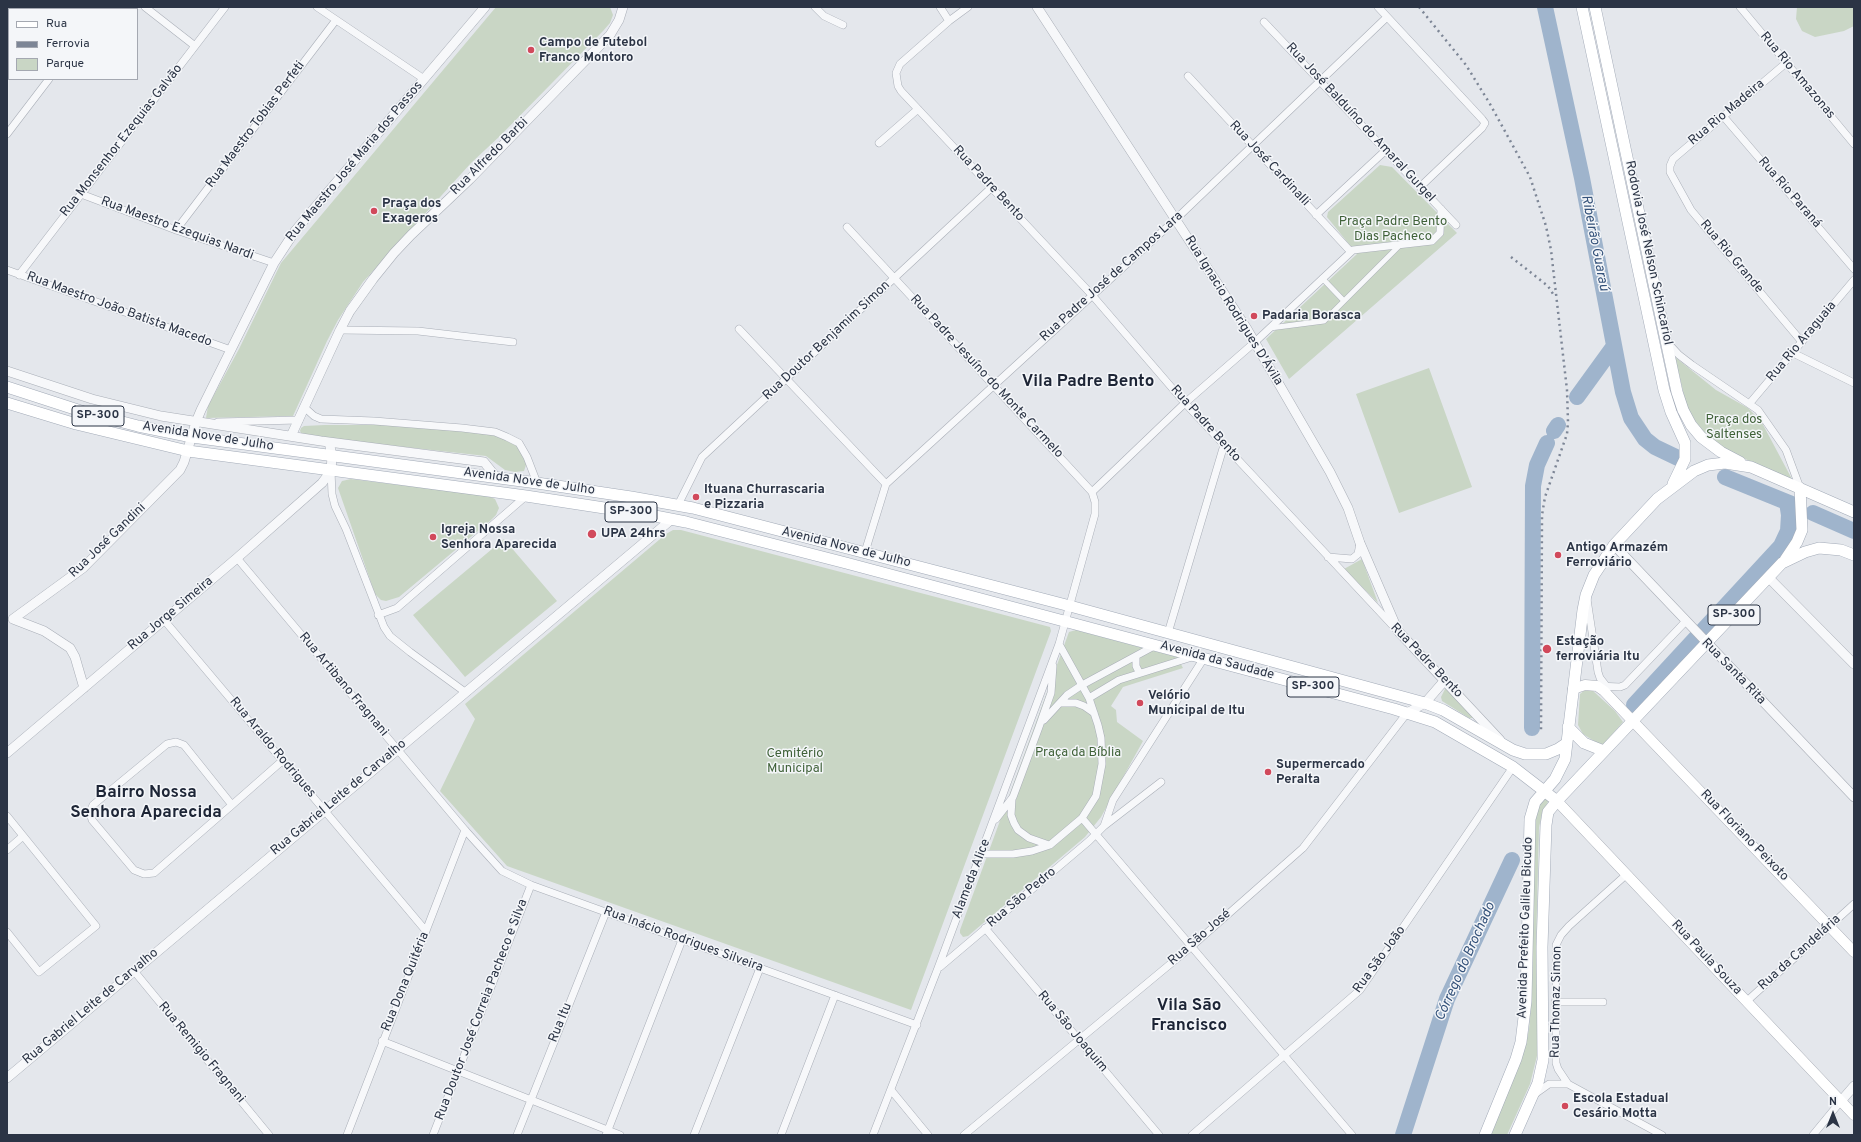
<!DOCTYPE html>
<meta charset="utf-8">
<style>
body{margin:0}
#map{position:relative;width:1861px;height:1142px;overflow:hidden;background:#e4e7ec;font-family:Overpass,sans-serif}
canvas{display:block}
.frame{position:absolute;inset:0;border:8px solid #2b3445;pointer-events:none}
.legend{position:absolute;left:8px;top:8px;width:130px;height:72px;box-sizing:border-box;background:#f4f6f9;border:1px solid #a4a8b1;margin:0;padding:5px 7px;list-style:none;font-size:12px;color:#2b3445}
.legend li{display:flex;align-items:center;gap:8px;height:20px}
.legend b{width:20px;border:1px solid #a4a8b1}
.north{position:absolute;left:1813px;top:1094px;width:40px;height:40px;-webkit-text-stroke:3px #f4f6f9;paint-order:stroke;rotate:0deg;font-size:11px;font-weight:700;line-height:16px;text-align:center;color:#2b3445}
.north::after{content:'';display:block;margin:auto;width:14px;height:18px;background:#2b3445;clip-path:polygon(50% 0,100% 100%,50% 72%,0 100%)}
</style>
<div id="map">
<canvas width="1861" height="1142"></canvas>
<div class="frame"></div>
<ul class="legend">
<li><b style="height:5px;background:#fff"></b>Rua</li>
<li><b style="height:5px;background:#7d8696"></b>Ferrovia</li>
<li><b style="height:11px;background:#c9d6c5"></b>Parque</li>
</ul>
<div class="north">N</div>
</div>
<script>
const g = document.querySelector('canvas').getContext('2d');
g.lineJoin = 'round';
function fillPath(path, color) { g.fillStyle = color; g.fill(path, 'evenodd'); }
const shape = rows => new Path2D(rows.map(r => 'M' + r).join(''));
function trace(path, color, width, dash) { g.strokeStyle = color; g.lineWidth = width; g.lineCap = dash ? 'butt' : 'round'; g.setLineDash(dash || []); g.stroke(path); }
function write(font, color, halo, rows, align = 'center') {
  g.font = font + ' Overpass,sans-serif'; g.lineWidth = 3; g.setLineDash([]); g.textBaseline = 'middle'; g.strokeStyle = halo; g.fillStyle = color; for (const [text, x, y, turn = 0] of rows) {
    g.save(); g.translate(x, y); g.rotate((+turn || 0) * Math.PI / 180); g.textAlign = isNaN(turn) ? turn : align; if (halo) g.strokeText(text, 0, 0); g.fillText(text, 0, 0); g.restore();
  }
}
const green = shape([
 [496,7,610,7,613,15,610,23,603,31,500,136,471,163,363,282,338,320,327,341,293,416,206,418,208,406,239,349,281,263],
 [1797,7,1854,7,1854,26,1844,31,1815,37,1802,31,1796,19],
 [1380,165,1392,167,1457,233,1289,379,1266,339,1357,254,1327,217,1328,212],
 [1675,357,1716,390,1748,408,1761,421,1793,481,1730,452,1709,438,1695,421,1687,408],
 [1429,368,1472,487,1399,513,1356,394],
 [325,425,394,425,492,434,518,446,526,458,526,465,524,471,515,472,505,470,486,456,323,438,302,434,300,431,301,428,304,426],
 [351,479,488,496,495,499,499,508,496,515,490,521,399,597,386,601,381,600,375,594,338,488,342,481],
 [673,530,681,530,1050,627,1051,631,911,1010,507,866,440,791,475,719,465,704,666,534],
 [504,539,557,601,465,677,413,615],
 [1362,559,1378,603,1344,569],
 [1076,630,1177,657,1183,668,1123,687,1111,706,1116,710,1117,722,1143,741,1101,817,1085,837,968,936,963,937,960,933,960,930,1069,632],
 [1445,689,1446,689,1474,718,1469,718,1442,701,1441,697],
 [1586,689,1592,690,1615,711,1623,722,1602,746,1583,734,1578,725,1580,694],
 [1543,796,1549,800,1542,813,1539,828,1536,948,1538,1029,1537,1056,1530,1084,1507,1135,1490,1135,1525,1048,1529,1029,1532,994,1534,828,1536,812]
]);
const river = shape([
 [1545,7,1582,178,1623,392,1631,418,1645,439,1655,447,1678,458],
 [1577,397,1614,346],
 [1554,431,1558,425],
 [1725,477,1794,505],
 [1813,513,1854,531],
 [1634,705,1781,546,1788,531,1789,515,1787,502],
 [1532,728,1533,486,1537,465,1547,443],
 [1403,1135,1447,999,1512,860]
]);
const pedestrian = shape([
 [1322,278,1344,301],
 [1270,328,1324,321,1401,244]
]);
const minor = shape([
 [145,7,195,46],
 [317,7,424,79],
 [815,7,824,16,843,25],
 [940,7,949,21],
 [968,7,949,21,900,64,896,73,898,86,901,91,1092,295,1185,403,1395,628],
 [1378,7,1482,119,1485,123,1482,128,1420,187],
 [1740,7,1854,144],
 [103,9,105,7],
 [1264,22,1456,225],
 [1786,63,1673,159,1670,166,1670,172,1691,210,1802,342],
 [1188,76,1351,252],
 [1723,116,1854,269],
 [7,134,49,79],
 [879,143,918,109],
 [81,194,176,230,274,263],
 [1316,215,1386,150],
 [847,227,1092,492,1095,502,1095,514,1059,644,938,968,873,1135],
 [176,230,336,20],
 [7,270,231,350],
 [19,275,225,7],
 [739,329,886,484],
 [340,330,418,331,513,342],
 [1667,342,1679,355,1692,365,1758,410,1786,450,1800,488],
 [1793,353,1854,383],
 [1750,403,1854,280],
 [304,407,314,416,321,419,374,421,462,428,495,432,507,437,519,443,527,457,537,483],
 [218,422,299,420],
 [331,471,332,494,335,506,346,529,384,627,390,636,410,652,465,692],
 [1092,492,1185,403,1255,342,1353,250,1432,241,1440,233,1441,209],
 [678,505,702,457,991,188],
 [865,552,886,484,1176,219,1387,17],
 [1328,557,1352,559,1358,554,1360,543],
 [237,558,465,830,502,871,531,885,917,1025],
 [1587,599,1598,672,1600,678,1607,687],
 [378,615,397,608,526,496],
 [164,620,426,931],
 [1168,633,1224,445],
 [1136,656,1136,666,1139,672],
 [1597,686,1620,687,1625,685,1686,621],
 [1089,698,1119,680,1192,657],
 [1060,703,1076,703,1084,706,1094,713],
 [1044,720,1067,695,1082,685,1156,645],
 [1012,799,1011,815,1014,823,1018,830,1029,838,1049,845],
 [232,805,184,745,176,742,167,744,93,805,90,812,92,820,134,870,144,874,154,873,232,805,282,761],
 [7,816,96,926,39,972,7,932],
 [1082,818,1352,1135],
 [996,819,1013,797,1039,727,1051,693,1053,666],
 [1104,826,1113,800,1204,658],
 [7,850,23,836],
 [981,854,1013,854,1032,851,1050,845,1082,818,1096,796,1102,764,1101,738,1098,725,1089,698,1059,644],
 [985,928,1159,1135],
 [940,967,1089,841,1104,826,1161,782],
 [134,971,269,1135],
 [1747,1001,1854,904],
 [1555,1002,1603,1002],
 [382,1041,620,1135],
 [1568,1084,1558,1069,1556,1063,1556,945,1561,935,1569,926,1627,874],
 [891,1090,928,1135],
 [1535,1094,1549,1084,1568,1084,1662,1135],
 [347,1135,465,830],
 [433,1135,531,885],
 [517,1135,606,912],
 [606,1135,682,940],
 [694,1135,760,968],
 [781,1135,835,995],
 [964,1135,1192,946,1303,848,1407,713],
 [1192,1135,1360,990,1513,767],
 [1813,1135,1841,1101]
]);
const tertiary = shape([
 [1037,7,1247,329,1330,472,1348,508,1360,543,1398,631,1500,740],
 [7,371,92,399,161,416,321,441,484,462,496,477],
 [291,436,340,330,350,311,373,279,394,253,411,235,470,179,610,35,619,20,623,7],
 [1614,545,1854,797],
 [1769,578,1854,664],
 [13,619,83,568,180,470,184,462,196,422,201,410,274,263,295,231,485,7],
 [13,619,44,631,70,648,75,657,84,688],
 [1407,713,1425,703,1445,680],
 [7,753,237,558,322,483,331,471,332,456,329,442],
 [7,1078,672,519],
 [1841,1101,1854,1086]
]);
const secondary = shape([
 [1573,689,1585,685,1597,686,1604,691,1854,952],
 [1557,801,1854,1115]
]);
const primary = shape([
 [1582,7,1664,390,1671,412,1685,443,1685,459,1673,484],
 [1595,7,1677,392,1683,410,1691,425,1701,437,1721,452,1740,462],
 [7,387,84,412,138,426,192,437,537,483,631,497,693,508,1070,606,1425,703,1443,710,1513,750,1525,754,1546,754,1558,749,1567,743],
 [7,403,76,424,188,451,526,496,650,515,686,522,846,563,1394,709,1435,722,1513,767,1557,801],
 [1785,560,1797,542,1802,530,1800,488],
 [1568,727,1584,743,1604,751],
 [1485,1135,1516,1059,1521,1042,1526,1001,1530,819,1535,802,1555,779,1565,759,1583,610,1586,595,1594,575,1614,545,1657,499,1694,471,1708,465,1725,463,1751,467,1854,512],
 [1515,1135,1538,1083,1543,1060,1542,947,1546,825,1548,812,1557,801,1782,563,1805,552,1819,548,1841,550,1854,555]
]);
const rail = shape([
 [1419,7,1466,65,1490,104,1530,177,1546,226,1551,250,1567,390,1568,422,1567,434,1545,497,1542,515,1541,732],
 [1511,257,1548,286,1555,297]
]);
const markers = [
 [531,50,4,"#d1495b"],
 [374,211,4,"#d1495b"],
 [1254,316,4,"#d1495b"],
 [696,497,4,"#d1495b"],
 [592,534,5,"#d1495b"],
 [433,537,4,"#d1495b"],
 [1558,555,4,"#d1495b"],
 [1547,649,5,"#d1495b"],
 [1140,703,4,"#d1495b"],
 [1268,772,4,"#d1495b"],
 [1565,1106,4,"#d1495b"]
];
const shields = [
 [98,416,52],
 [631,512,52],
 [1734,615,52],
 [1313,687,52]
];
const shieldNames = [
 ["SP-300",98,416],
 ["SP-300",631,512],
 ["SP-300",1734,615],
 ["SP-300",1313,687]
];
const poiNames = [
 ["Campo de Futebol",539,43],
 ["Franco Montoro",539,58],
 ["Praça dos",382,204],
 ["Exageros",382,219],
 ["Padaria Borasca",1262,316],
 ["Ituana Churrascaria",704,490],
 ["e Pizzaria",704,505],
 ["Igreja Nossa",441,530],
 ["Senhora Aparecida",441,545],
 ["UPA 24hrs",601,534],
 ["Antigo Armazém",1566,548],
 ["Ferroviário",1566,563],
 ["Estação",1556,642],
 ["ferroviária Itu",1556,657],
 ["Velório",1148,696],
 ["Municipal de Itu",1148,711],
 ["Supermercado",1276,765],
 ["Peralta",1276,780],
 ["Escola Estadual",1573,1099],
 ["Cesário Motta",1573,1114]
];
const streetNames = [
 ["Rua Rio Amazonas",1797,76,50],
 ["Rua Rio Madeira",1727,113,-40],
 ["Rua José Balduíno do Amaral Gurgel",1360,123,47],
 ["Rua Maestro Tobias Perfeti",256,125,-53],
 ["Rua Monsenhor Ezequias Galvão",122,141,-52],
 ["Rua Alfredo Barbi",490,157,-45],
 ["Rua Maestro José Maria dos Passos",355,162,-50],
 ["Rua José Cardinalli",1269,164,47],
 ["Rua Padre Bento",988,184,47],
 ["Rua Rio Paraná",1789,193,49],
 ["Rua Maestro Ezequias Nardi",177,229,20],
 ["Rodovia José Nelson Schincariol",1648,253,78],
 ["Rua Rio Grande",1731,257,50],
 ["Rua Padre José de Campos Lara",1112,277,-42],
 ["Rua Maestro João Batista Macedo",119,310,20],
 ["Rua Ignacio Rodrigues D'Ávila",1233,311,58],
 ["Rua Doutor Benjamim Simon",827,341,-43],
 ["Rua Rio Araguaia",1802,342,-50],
 ["Rua Padre Jesuíno do Monte Carmelo",986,377,47],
 ["Rua Padre Bento",1205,424,48],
 ["Avenida Nove de Julho",208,437,9],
 ["Avenida Nove de Julho",529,482,8],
 ["Rua José Gandini",108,541,-44],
 ["Avenida Nove de Julho",846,548,14],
 ["Rua Jorge Simeira",171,614,-40],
 ["Avenida da Saudade",1217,661,15],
 ["Rua Padre Bento",1426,661,46],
 ["Rua Santa Rita",1733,672,46],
 ["Rua Artibano Fragnani",343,685,50],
 ["Rua Araldo Rodrigues",272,748,50],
 ["Rua Gabriel Leite de Carvalho",339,798,-40],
 ["Rua Floriano Peixoto",1744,836,46],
 ["Alameda Alice",972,879,-69],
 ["Rua São Pedro",1022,898,-40],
 ["Avenida Prefeito Galileu Bicudo",1526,928,-88],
 ["Rua São José",1200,938,-41],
 ["Rua Inácio Rodrigues Silveira",683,940,20],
 ["Rua da Candelária",1800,953,-42],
 ["Rua Paula Souza",1706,958,47],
 ["Rua São João",1380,960,-54],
 ["Rua Dona Quitéria",406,982,-68],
 ["Rua Thomaz Simon",1557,1002,-89],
 ["Rua Gabriel Leite de Carvalho",91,1007,-40],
 ["Rua Doutor José Correia Pacheco e Silva",482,1010,-69],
 ["Rua Itu",561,1023,-68],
 ["Rua São Joaquim",1072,1032,50],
 ["Rua Remigio Fragnani",201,1053,50]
];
const parkNames = [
 ["Praça Padre Bento",1393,222],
 ["Dias Pacheco",1393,237],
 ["Praça dos",1734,420],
 ["Saltenses",1734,435],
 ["Praça da Bíblia",1078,753],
 ["Cemitério",795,754],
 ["Municipal",795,769]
];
const waterNames = [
 ["Ribeirão Guaraú",1594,243,79],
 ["Córrego do Brochado",1466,962,-66]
];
const districtNames = [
 ["Vila Padre Bento",1088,383],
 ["Bairro Nossa",146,794],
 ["Senhora Aparecida",146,814],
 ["Vila São",1189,1007],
 ["Francisco",1189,1027]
];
fillPath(green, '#c9d6c5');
trace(river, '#9fb4cc', 16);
trace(pedestrian, '#a9aeb7', 6);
trace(minor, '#a9aeb7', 8);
trace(tertiary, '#a9aeb7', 10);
trace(secondary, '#a9aeb7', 11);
trace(primary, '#a3abb8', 12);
trace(pedestrian, '#f7f8fa', 5);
trace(minor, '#f7f8fa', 7);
trace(tertiary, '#f7f8fa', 9);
trace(secondary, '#fff', 10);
trace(primary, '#fff', 11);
trace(rail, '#7d8696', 2.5, [2, 4]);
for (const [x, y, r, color] of markers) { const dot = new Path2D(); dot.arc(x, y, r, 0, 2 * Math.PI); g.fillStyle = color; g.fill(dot); trace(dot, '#f4f6f9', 1.5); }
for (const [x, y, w] of shields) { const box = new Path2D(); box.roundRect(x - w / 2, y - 10, w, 20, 3); g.fillStyle = '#f4f6f9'; g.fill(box); trace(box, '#2b3445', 1); }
write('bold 12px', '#2b3445', null, shieldNames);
write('bold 13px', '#2b3445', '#f4f6f9', poiNames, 'left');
write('13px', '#2b3445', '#f4f6f9', streetNames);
write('13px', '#3f6138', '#f4f6f9', parkNames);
write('italic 14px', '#34527a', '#f4f6f9', waterNames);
write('bold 17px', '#1d2536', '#f4f6f9', districtNames);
</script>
